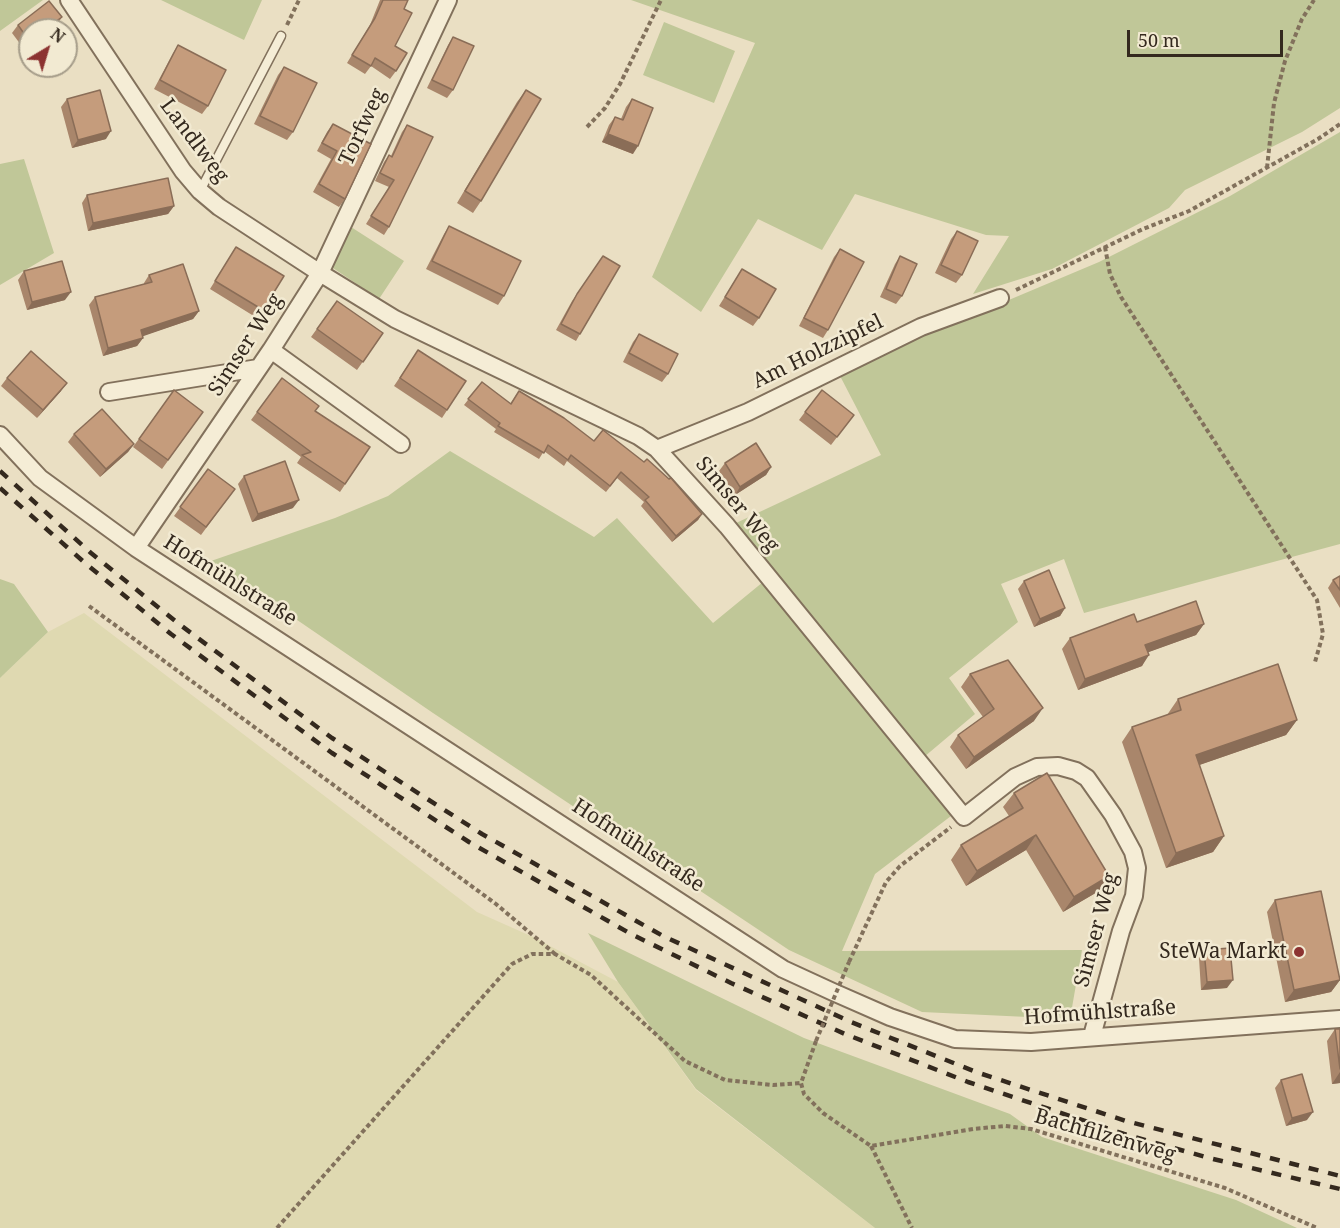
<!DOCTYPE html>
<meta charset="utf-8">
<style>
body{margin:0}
#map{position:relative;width:1340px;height:1228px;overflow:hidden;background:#eadfc3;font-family:"Noto Serif",serif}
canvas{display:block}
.north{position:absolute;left:18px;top:18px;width:60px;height:60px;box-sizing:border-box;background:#f2ead2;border:2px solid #a69d8a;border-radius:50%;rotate:38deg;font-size:16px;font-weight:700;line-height:24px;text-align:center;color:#34291e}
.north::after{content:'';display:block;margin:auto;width:21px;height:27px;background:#8c3331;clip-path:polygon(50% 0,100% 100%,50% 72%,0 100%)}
.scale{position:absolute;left:1127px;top:30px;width:156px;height:27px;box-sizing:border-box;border:3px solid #34291e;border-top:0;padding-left:8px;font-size:18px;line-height:21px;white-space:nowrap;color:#34291e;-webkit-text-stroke:4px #f2ead2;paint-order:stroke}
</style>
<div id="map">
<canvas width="1340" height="1228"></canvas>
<div class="north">N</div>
<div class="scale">50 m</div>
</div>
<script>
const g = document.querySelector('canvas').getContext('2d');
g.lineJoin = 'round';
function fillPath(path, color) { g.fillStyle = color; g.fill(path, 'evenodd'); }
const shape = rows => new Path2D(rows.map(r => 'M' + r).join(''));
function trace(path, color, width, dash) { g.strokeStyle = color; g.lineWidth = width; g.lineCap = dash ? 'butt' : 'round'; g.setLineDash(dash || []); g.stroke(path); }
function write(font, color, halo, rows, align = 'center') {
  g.font = font + ' "Noto Serif",serif'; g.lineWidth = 5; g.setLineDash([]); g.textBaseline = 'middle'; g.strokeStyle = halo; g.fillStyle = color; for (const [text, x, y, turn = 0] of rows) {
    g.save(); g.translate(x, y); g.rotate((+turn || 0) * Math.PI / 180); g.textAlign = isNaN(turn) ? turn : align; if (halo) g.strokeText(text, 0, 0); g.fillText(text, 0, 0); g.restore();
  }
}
const farmland = shape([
 [84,613,477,912,533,937,618,982,696,1090,875,1228,0,1228,0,678,48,632]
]);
const green = shape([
 [0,0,43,0,0,31],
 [161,0,262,0,244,40],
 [631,0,1340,0,1340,108,1302,132,1185,190,1169,208,1052,269,973,294,1009,236,986,235,855,194,822,250,758,219,701,312,652,277,755,43],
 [664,22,735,51,714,103,643,75],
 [1340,132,1340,544,1084,613,1064,559,1001,584,1018,622,949,678,975,714,924,757,734,524,881,455,838,372,1099,262,1230,196],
 [24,159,54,253,0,285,0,164],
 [351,227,404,261,379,299,333,268,334,261],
 [450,451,594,537,617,518,713,623,763,582,951,816,875,874,842,951,1082,950,1070,1019,922,1012,789,950,433,713,211,561,335,518,388,496],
 [0,579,14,584,48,632,0,678],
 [588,933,804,1038,1010,1114,1042,1137,1236,1200,1297,1228,875,1228,696,1089,618,982]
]);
const path = shape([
 [287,25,299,0],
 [587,127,605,108,620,84,661,0],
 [1267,168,1274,103,1285,61,1302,19,1314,0],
 [1105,247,1110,274,1121,297,1317,600,1323,634,1315,662],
 [1016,290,1143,229,1189,211,1318,139,1340,124],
 [89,606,496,904,555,954],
 [849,962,886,882,900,866,951,827],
 [816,1041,801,1083,804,1094,823,1113,871,1146,973,1129,1005,1126,1031,1129,1225,1188,1317,1228],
 [871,1146,912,1228],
 [277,1228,512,964,532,954,555,954,591,975,685,1061,725,1080,773,1085,801,1083]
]);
const service = shape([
 [200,191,281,36]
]);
const minor = shape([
 [69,0,183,171,200,191,219,207,320,273,448,0],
 [271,350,401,444],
 [109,392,258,368],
 [0,435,40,478,136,548,783,969,833,992,890,1017,955,1039,1031,1042,1340,1019],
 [657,449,748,412,921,327,1000,298],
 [136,548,271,350,320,273,395,319,638,436,657,449,727,526,964,817,1015,777,1037,767,1058,766,1076,771,1087,778,1113,815,1133,852,1137,868,1134,896,1121,931,1092,1036]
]);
const rail = shape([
 [0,471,91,553,179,624,332,738,482,834,663,936,851,1022,976,1072,1126,1121,1340,1176],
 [0,488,85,563,171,634,332,753,469,842,631,934,731,983,845,1034,968,1082,1124,1134,1209,1158,1340,1189]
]);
const pathBridge = shape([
 [816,1041,849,962]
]);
const wall = shape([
 [380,0,408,0,404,9,395,46,396,71,390,79,371,66,365,74,347,63,370,25],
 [62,17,57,25,30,30,30,57,12,33,18,25],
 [453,37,453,90,447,98,427,88,448,45],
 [178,45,208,106,202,114,154,89,173,53],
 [284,67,293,132,287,140,254,124,278,75],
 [526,90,481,201,473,213,457,203,517,102],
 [67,99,106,139,72,148,61,107],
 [632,99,633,154,602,142,609,125,615,117,621,119,626,107],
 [333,124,345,199,339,207,313,192,331,159,317,151,327,132],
 [407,125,389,227,384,235,366,224,389,187,375,181,384,162,389,155,391,156,402,132],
 [87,195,174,206,168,214,88,231,82,203],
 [449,226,504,296,498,305,426,269,444,234],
 [957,231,962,275,956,283,935,273,951,239],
 [236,247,263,310,257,318,210,289],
 [840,249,828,330,823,338,799,326,834,257],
 [603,256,580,334,576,341,556,330,572,301],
 [900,256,902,296,896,304,880,297,895,264],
 [742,269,759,318,753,326,719,306],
 [24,271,65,300,27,310,18,280],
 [149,275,199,311,193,319,142,336,143,338,137,346,103,356,89,305,95,297,144,284,144,283],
 [337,301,383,333,357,370,311,337],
 [639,334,668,374,662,382,623,362,633,342],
 [418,350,466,381,442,418,394,386],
 [7,378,61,391,37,418,1,386],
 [282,378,315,411,370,447,340,492,297,463,301,457,251,420],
 [482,382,510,404,519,391,702,514,698,520,672,542,641,506,644,502,617,478,606,492,567,461,564,466,544,451,539,459,494,432,496,429,464,405],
 [174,390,203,412,162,469,133,447],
 [805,412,854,415,831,445,799,420],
 [74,434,134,444,128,452,100,477,68,442],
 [725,463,771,467,766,475,735,495,719,471],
 [208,469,235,489,201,535,174,516],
 [244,476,293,508,252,522,238,484],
 [1340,576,1340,608,1328,588,1333,580],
 [1024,581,1065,608,1060,616,1034,627,1018,589],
 [1137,622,1204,624,1196,635,1148,652,1142,666,1078,690,1062,649,1070,638],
 [970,674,1034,721,966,769,950,747,958,735,983,717,961,687],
 [1178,699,1297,720,1286,735,1199,765,1224,836,1213,852,1166,868,1122,742,1132,727,1167,715],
 [1014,793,1109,876,1099,891,1063,912,1026,850,966,886,951,860,961,845,1009,816,1003,807],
 [1275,900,1340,980,1331,992,1285,1002,1267,912],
 [1204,950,1227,988,1201,990,1199,958],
 [1335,1029,1340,1029,1340,1083,1332,1084,1327,1041],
 [1281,1080,1307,1120,1286,1126,1275,1088]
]);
const shadedWall = shape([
 [111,131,106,139,72,148,78,140],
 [608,134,638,146,633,154,602,142],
 [174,206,168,214,88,231,93,223],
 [71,292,65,300,27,310,32,302],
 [199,311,193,319,135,339,141,330],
 [143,338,137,346,103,356,108,348],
 [67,383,61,391,37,418,43,410],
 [134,444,128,452,100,477,106,469],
 [771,467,766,475,735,495,740,487],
 [299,500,293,508,252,522,258,514],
 [702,514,698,520,672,542,676,536],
 [1065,608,1060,616,1034,627,1040,619],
 [1204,624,1196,635,1138,656,1145,645],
 [1149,655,1142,666,1078,690,1085,679],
 [1043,708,1034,721,966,769,974,757],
 [1297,720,1286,735,1185,770,1196,755],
 [1036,835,1026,850,966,886,977,871],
 [1224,836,1213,852,1166,868,1176,853],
 [1109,876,1099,891,1063,912,1074,897],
 [1233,980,1227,988,1201,990,1207,982],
 [1340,980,1331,992,1285,1002,1294,990],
 [1340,1072,1340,1083,1332,1084],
 [1313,1112,1307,1120,1286,1126,1292,1118]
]);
const building = shape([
 [383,0,408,0,404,9,412,13,395,46,407,53,396,71,375,58,371,66,352,55,375,18,383,0],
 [49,1,62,17,55,22,60,30,30,30,30,42,18,25,49,1],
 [453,37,474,46,453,90,432,80,453,37],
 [178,45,226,70,208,106,160,80,178,45],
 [284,67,317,83,293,132,260,116,284,67],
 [100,90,111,131,78,140,67,99,100,90],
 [526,90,541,99,481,201,465,191,526,90],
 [632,99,653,108,638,146,608,134,615,117,623,120,632,99],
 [333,124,371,144,345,199,319,184,337,151,322,143,333,124],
 [407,125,433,137,389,227,371,216,394,180,380,173,389,155,392,157,407,125],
 [168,178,174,206,93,223,87,195,168,178],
 [449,226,521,261,504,296,432,261,449,226],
 [957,231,978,241,962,275,941,265,957,231],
 [236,247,284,276,263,310,215,281,236,247],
 [840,249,864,262,828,330,804,318,840,249],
 [603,256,620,266,580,334,561,324,577,294,603,256],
 [900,256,917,264,902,296,886,289,900,256],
 [62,261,71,292,32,302,24,271,62,261],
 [183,264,199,311,141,330,143,338,108,348,95,297,152,282,149,275,183,264],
 [742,269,776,289,759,318,725,297,742,269],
 [337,301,383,333,363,362,317,329,337,301],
 [639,334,678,354,668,374,629,353,639,334],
 [418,350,466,381,447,410,400,378,418,350],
 [31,351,67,383,43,410,7,378,31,351],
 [282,378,319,406,315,411,370,447,345,484,302,455,311,452,257,412,282,378],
 [482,382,511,404,519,391,564,418,594,441,603,430,644,462,647,459,669,479,671,478,702,514,676,536,645,500,649,497,621,472,610,486,571,455,568,460,548,445,544,453,498,426,500,423,468,399,482,382],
 [174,390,203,412,168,460,139,439,174,390],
 [822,390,854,415,837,437,805,412,822,390],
 [102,409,134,444,106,469,74,434,102,409],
 [756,443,771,467,740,487,725,463,756,443],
 [285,461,299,500,258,514,244,476,285,461],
 [208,469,235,489,206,527,180,507,208,469],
 [1049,570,1065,608,1040,619,1024,581,1049,570],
 [1340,576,1340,590,1333,580,1340,576],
 [1196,601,1204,624,1145,645,1149,655,1085,679,1070,638,1134,614,1137,622,1196,601],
 [1008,660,1043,708,974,757,958,735,994,709,970,674,1008,660],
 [1278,664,1297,720,1196,755,1224,836,1176,853,1132,727,1181,710,1178,699,1278,664],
 [1047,773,1109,876,1074,897,1036,835,977,871,961,845,1023,808,1014,793,1047,773],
 [1321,891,1340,980,1294,990,1275,900,1321,891],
 [1230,948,1233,980,1207,982,1204,950,1230,948],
 [1335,1029,1340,1029,1340,1069,1335,1029],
 [1302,1074,1313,1112,1292,1118,1281,1080,1302,1074]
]);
const markers = [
 [1299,952,6,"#8c3331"]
];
const streetNames = [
 ["Torfweg",363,127,-65],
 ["Landlweg",194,141,53],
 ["Simser Weg",246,345,-57],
 ["Am Holzzipfel",818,352,-26],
 ["Simser Weg",737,505,50],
 ["Hofmühlstraße",230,581,32],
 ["Hofmühlstraße",638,846,33],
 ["Simser Weg",1097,930,-75],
 ["Hofmühlstraße",1100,1013,-4],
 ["Bachfilzenweg",1105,1136,16]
];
const poiNames = [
 ["SteWa Markt",1287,952]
];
fillPath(farmland, '#dfd9b1');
fillPath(green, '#c0c798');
trace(service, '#82715c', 11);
trace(minor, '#82715c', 20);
trace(path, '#82715c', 4, [4.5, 3]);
trace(service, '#f5edd6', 8);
trace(minor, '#f5edd6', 16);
trace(rail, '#34291e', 4.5, [10, 10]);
trace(pathBridge, '#82715c', 4, [4.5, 3]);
fillPath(wall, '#a9866b');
fillPath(shadedWall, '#8a6d57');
fillPath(building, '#c59c7c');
trace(building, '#8a6d57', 1.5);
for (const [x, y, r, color] of markers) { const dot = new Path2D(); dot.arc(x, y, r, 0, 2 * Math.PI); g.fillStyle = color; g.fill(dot); trace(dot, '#f2ead2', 2); }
write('21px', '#34291e', '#f2ead2', streetNames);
write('21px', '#34291e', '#f2ead2', poiNames, 'right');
</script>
